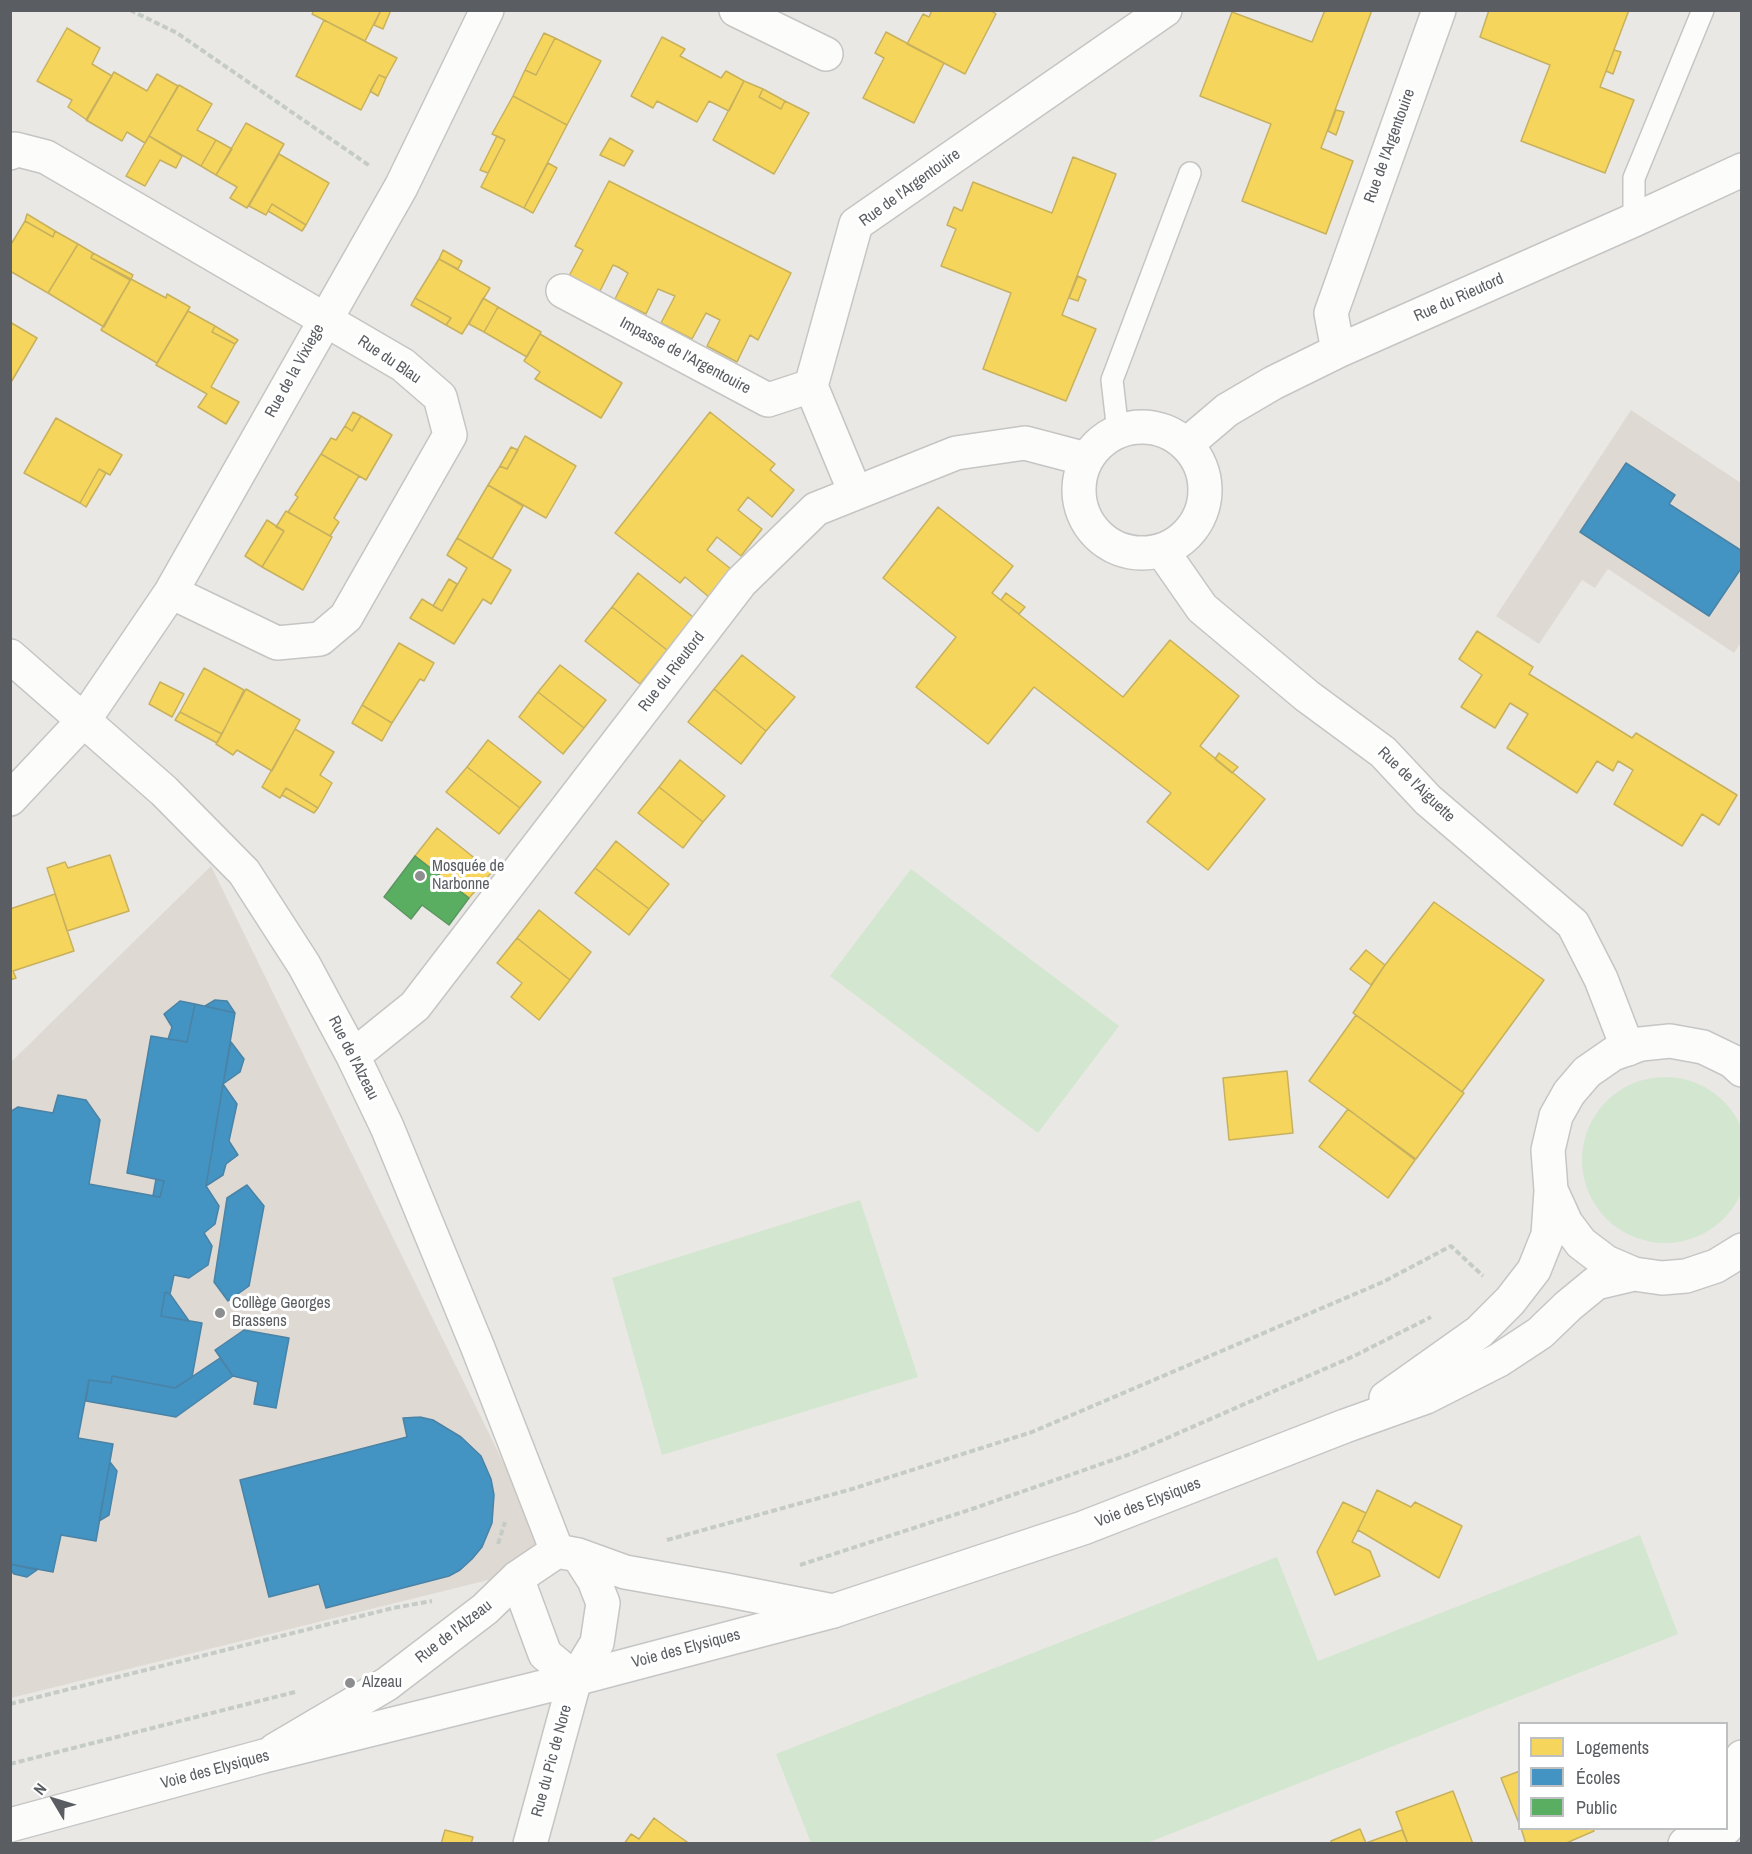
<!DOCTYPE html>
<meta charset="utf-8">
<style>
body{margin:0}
#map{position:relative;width:1752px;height:1854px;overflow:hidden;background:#eae8e4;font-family:"Archivo Narrow",sans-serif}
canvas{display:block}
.frame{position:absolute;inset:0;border:12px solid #5a5e62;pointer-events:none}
.legend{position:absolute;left:1518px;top:1722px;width:210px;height:108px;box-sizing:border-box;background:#fff;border:2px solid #bdbfc0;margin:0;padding:8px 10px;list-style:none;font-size:18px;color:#5a5e62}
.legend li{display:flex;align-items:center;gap:12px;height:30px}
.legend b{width:30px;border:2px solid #bdbfc0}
.north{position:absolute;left:24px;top:1770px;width:60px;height:60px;-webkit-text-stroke:4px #fff;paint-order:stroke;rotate:308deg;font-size:16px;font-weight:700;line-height:24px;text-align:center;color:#5a5e62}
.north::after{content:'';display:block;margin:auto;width:21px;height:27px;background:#5a5e62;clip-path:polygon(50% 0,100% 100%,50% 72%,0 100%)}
</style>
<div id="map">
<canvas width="1752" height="1854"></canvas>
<div class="frame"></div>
<ul class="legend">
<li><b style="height:16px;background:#f6d55c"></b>Logements</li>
<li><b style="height:16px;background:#4393c3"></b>Écoles</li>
<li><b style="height:16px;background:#5aae61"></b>Public</li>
</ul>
<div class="north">N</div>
</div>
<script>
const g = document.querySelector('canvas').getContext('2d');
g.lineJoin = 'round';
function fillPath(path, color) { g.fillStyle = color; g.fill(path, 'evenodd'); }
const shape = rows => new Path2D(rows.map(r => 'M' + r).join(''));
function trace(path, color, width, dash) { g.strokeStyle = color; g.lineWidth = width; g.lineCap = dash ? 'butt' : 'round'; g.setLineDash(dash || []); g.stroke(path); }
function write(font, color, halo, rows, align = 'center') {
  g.font = font + ' "Archivo Narrow",sans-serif'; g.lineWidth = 6; g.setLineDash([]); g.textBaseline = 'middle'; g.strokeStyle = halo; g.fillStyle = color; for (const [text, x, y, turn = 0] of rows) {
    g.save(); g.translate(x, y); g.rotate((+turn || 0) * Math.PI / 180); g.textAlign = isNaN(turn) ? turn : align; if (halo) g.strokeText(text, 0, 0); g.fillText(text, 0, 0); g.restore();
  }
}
const education = shape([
 [1631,410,1741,483,1742,641,1734,653,1608,569,1595,588,1582,580,1539,644,1496,616],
 [211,866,553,1564,11,1698,11,1062]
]);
const green = shape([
 [911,869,1119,1026,1038,1133,830,976],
 '1582 1160a83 83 0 1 1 166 0a83 83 0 1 1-166 0Z',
 [860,1200,918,1377,662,1455,612,1278],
 [1640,1535,1678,1634,1147,1843,811,1843,776,1754,1277,1557,1318,1661]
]);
const homes = shape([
 [314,10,381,10,365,41,312,14,314,10],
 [381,10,391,10,383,29,374,25,381,10],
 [932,10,990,10,996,14,965,74,907,44,923,14,929,17,932,10],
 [1325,10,1372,10,1321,148,1353,161,1326,234,1242,201,1271,124,1200,96,1232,12,1312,42,1325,10],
 [1489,10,1629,10,1600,87,1634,100,1605,173,1521,141,1550,65,1480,37,1489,10],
 [324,20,397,58,386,78,379,75,361,110,296,76,324,20],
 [67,28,100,48,92,64,112,76,87,120,68,107,72,100,37,81,67,28],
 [886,32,944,63,914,123,863,98,884,58,875,53,886,32],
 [544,33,555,38,536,75,525,70,544,33],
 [662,37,685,49,680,56,721,78,726,71,744,81,729,111,709,101,697,122,657,101,653,108,631,96,662,37],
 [555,38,601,61,567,125,513,96,525,70,536,75,555,38],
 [1614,50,1621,52,1613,74,1606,71,1614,50],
 [114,72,147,91,157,74,178,86,145,143,127,132,122,141,86,120,114,72],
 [379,75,386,78,378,96,370,91,379,75],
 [744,81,763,89,759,97,781,109,785,101,809,113,774,174,713,140,744,81],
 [179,85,212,104,197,130,216,140,201,166,149,136,179,85],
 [763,89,785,101,781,109,759,97,763,89],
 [513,96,567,125,524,208,481,187,505,140,492,134,513,96],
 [1336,110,1344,112,1336,135,1328,131,1336,110],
 [246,123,284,144,247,208,230,198,237,187,216,175,246,123],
 [149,136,182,156,176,168,160,160,145,186,126,176,149,136],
 [497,136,505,140,488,173,480,170,497,136],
 [610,138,633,151,624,166,600,155,610,138],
 [216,140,232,149,216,175,201,166,216,140],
 [279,154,329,183,306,225,272,204,266,215,249,206,279,154],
 [1073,157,1116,174,1062,315,1096,329,1066,401,983,369,1011,293,941,266,956,229,947,225,954,207,962,211,973,182,1052,213,1073,157],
 [548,163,557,168,533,213,524,208,548,163],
 [609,181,791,273,758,340,750,335,737,362,707,346,720,320,706,313,692,339,661,323,675,296,658,289,646,314,615,299,628,273,618,267,613,265,600,291,569,276,583,250,575,246,609,181],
 [272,204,306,225,302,231,268,211,272,204],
 [27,214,55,231,53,237,25,221,27,214],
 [25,221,53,237,55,231,78,244,48,293,10,271,10,246,25,221],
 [78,244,93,253,91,258,130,280,104,327,48,293,78,244],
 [443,250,462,261,458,269,439,259,443,250],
 [93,253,133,275,131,279,91,258,93,253],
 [439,259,490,288,462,334,446,325,451,318,415,298,439,259],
 [1078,276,1086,280,1078,301,1069,298,1078,276],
 [131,279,166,298,167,294,190,307,157,363,101,330,131,279],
 [415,298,451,318,446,325,411,305,415,298],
 [483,298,498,307,484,332,469,324,483,298],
 [498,307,541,332,527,357,484,332,498,307],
 [188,311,215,326,212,332,235,344,211,387,239,402,226,424,198,407,207,394,156,365,188,311],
 [10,322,37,338,10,384,10,322],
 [215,326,238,340,235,344,212,332,215,326],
 [540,334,622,383,601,418,535,379,540,372,524,361,540,334],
 [353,412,361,416,352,431,345,426,353,412],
 [710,412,775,464,770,470,794,490,772,517,748,497,738,510,762,529,741,556,717,537,707,550,731,569,709,597,685,577,680,583,615,533,710,412],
 [361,416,392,435,366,480,321,454,331,438,336,440,345,426,352,431,361,416],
 [56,418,122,455,110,475,99,469,80,503,24,473,56,418],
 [525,436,576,466,546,518,488,485,500,466,507,469,525,436],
 [511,447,518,450,507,469,500,466,511,447],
 [321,454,359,476,334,518,339,522,330,536,288,512,298,497,295,495,321,454],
 [99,469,106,473,86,507,80,503,99,469],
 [488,485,523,506,492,559,457,538,488,485],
 [938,507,1013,566,992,593,1123,697,1170,640,1239,696,1200,746,1265,799,1208,870,1147,822,1171,793,1034,687,988,744,916,687,956,637,883,578,938,507],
 [286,511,332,537,303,590,262,567,284,531,276,527,286,511],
 [267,520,284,531,262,567,245,556,267,520],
 [457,538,511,570,491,604,483,599,454,644,410,618,422,599,442,611,467,568,447,555,457,538],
 [638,573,693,617,667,650,612,607,638,573],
 [449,579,457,584,442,611,433,606,449,579],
 [1006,593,1025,607,1019,614,1001,600,1006,593],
 [612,607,667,650,640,684,585,641,612,607],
 [1477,631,1533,667,1529,674,1632,738,1636,733,1737,795,1719,825,1702,814,1682,846,1614,804,1633,770,1618,761,1613,771,1597,761,1577,793,1507,748,1528,714,1510,703,1495,728,1461,707,1482,675,1459,659,1477,631],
 [399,643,434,663,424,681,420,679,392,723,362,705,399,643],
 [742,655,795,697,766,731,714,689,742,655],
 [560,665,606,700,584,728,538,692,560,665],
 [204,668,244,690,222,734,180,712,204,668],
 [160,682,184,694,172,717,149,704,160,682],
 [246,689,300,720,272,771,237,750,233,755,216,744,246,689],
 [714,689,766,731,741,764,688,722,714,689],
 [538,692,584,728,563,754,519,717,538,692],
 [362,705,392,723,382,741,352,723,362,705],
 [180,712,222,734,217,743,175,720,180,712],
 [295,729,334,752,320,775,332,783,318,808,286,788,280,798,262,787,295,729],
 [488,740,541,782,520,808,467,767,488,740],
 [1219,753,1238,767,1232,773,1215,759,1219,753],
 [680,760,725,796,703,822,659,787,680,760],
 [467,767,520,808,499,834,446,792,467,767],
 [659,787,703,822,683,848,638,813,659,787],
 [286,788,318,808,314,813,282,795,286,788],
 [437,828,492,872,469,898,415,856,437,828],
 [616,841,669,884,649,909,595,868,616,841],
 [110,855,129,911,67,931,47,868,65,862,68,868,110,855],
 [595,868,649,909,629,935,575,893,595,868],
 [55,894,74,951,13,971,16,978,10,980,10,909,55,894],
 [1434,902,1544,980,1462,1092,1353,1013,1385,965,1434,902],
 [539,910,591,952,570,980,517,938,539,910],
 [517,938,570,980,539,1020,511,997,522,983,497,963,517,938],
 [1366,950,1385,965,1371,985,1350,969,1366,950],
 [1356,1015,1464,1093,1416,1159,1309,1081,1356,1015],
 [1287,1071,1293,1133,1229,1140,1223,1078,1287,1071],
 [1348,1109,1415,1160,1388,1198,1319,1147,1348,1109],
 [1377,1490,1411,1507,1415,1502,1462,1526,1439,1578,1358,1530,1377,1490],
 [1343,1502,1366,1513,1352,1542,1370,1551,1380,1576,1335,1595,1317,1552,1343,1502],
 [1520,1771,1520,1826,1501,1778,1520,1771],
 [1453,1791,1473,1844,1408,1844,1396,1812,1453,1791],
 [654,1818,670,1830,690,1844,624,1844,631,1834,639,1839,654,1818],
 [1521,1828,1593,1828,1594,1831,1564,1844,1526,1844,1521,1828],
 [1360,1829,1366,1843,1402,1830,1408,1844,1332,1844,1331,1841,1360,1829],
 [445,1830,473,1837,471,1844,441,1844,445,1830]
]);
const schools = shape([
 [1626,463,1675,495,1669,504,1742,551,1742,567,1709,616,1580,532,1626,463],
 [215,1000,227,1001,235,1013,205,1006,215,1000],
 [180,1001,195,1004,187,1042,168,1039,172,1027,164,1014,180,1001],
 [195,1004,235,1013,206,1186,219,1206,215,1224,204,1233,212,1246,208,1265,189,1278,174,1275,170,1294,165,1292,161,1316,202,1323,192,1377,175,1388,112,1376,111,1383,89,1380,78,1438,113,1444,96,1541,61,1535,53,1572,10,1564,10,1112,18,1107,53,1113,58,1095,86,1100,100,1120,89,1184,160,1197,164,1181,127,1173,151,1036,187,1042,195,1004],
 [231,1042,244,1059,240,1072,223,1084,231,1042],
 [223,1084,237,1104,229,1141,238,1155,226,1164,223,1175,206,1186,223,1084],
 [156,1179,164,1181,160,1197,153,1196,156,1179],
 [247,1185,264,1206,249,1286,228,1301,214,1282,227,1198,247,1185],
 [165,1292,170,1294,189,1321,161,1316,165,1292],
 [244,1330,289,1338,276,1408,254,1404,258,1382,233,1376,215,1350,244,1330],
 [220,1358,233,1376,176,1417,86,1401,89,1380,111,1383,112,1376,175,1388,220,1358],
 [420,1417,433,1420,461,1437,481,1456,491,1479,494,1495,492,1523,482,1547,472,1559,460,1570,449,1576,326,1608,319,1584,269,1597,240,1480,407,1437,403,1418,420,1417],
 [110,1462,117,1471,109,1515,99,1521,110,1462],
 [10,1564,37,1570,27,1577,14,1574,10,1570,10,1564]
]);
const public = shape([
 [415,856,469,898,449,925,422,905,411,919,384,897,415,856]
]);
const path = shape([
 [130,10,177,33,370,166],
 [667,1540,852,1489,1032,1432,1383,1282,1451,1246,1483,1276],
 [498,1544,505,1522],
 [800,1565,972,1509,1133,1453,1354,1356,1431,1317],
 [10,1704,393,1608,432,1601],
 [10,1764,295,1692]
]);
const lane = shape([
 [1634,220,1634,178,1703,10],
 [1118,432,1112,380,1190,173]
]);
const street = shape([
 [736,10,826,54],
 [10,153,15,149,46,157,403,365,440,397,450,435,346,617,320,639,277,643,171,592],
 [563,291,768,400,811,386],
 [1338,351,1331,313,1439,10],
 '1079 490a63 63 0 1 1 126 0a63 63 0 1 1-126 0Z',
 [1187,444,1227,410,1273,383,1338,351,1634,220,1742,170],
 [855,492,811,386,856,224,1165,10],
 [1163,552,1202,608,1307,696,1383,752,1428,800,1573,924,1601,979,1628,1049],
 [10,656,164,791,244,872,304,965,353,1056,387,1127,478,1348,557,1551],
 [10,799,84,720,171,592,401,187,487,10],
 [353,1056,415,1006,741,582,816,509,956,453,1025,443,1086,459],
 [517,1578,545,1654,575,1679],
 [275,1750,387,1684,485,1609,517,1578,557,1551,578,1555,625,1572,726,1590,833,1611],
 [1726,1828,1742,1757],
 [530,1844,575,1679,597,1643,603,1603,594,1580,578,1555],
 [1685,1844,1723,1828]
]);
const secondary = shape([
 [1742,1070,1732,1061,1703,1047,1670,1041,1641,1044,1613,1054,1587,1072,1569,1093,1556,1116,1548,1150,1551,1190,1566,1223,1581,1243,1606,1262,1634,1274,1662,1278,1686,1276,1716,1266,1742,1250],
 [1386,1398,1479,1332,1510,1301,1534,1270,1548,1235,1551,1191],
 [10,1825,264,1756,575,1679,833,1611,1083,1528,1345,1426,1426,1397,1499,1360,1540,1333,1568,1306,1596,1283,1634,1274]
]);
const markers = [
 [420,876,6,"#8c8e90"],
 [220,1313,6,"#8c8e90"],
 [350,1683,6,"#8c8e90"]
];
const streetNames = [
 ["Rue de l'Argentouire",1390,146,-70],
 ["Rue de l'Argentouire",910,188,-36],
 ["Rue du Rieutord",1459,298,-24],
 ["Impasse de l'Argentouire",685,356,28],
 ["Rue du Blau",389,360,34],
 ["Rue de la Vixiege",295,371,-61],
 ["Rue du Rieutord",672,672,-52],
 ["Rue de l'Aiguette",1416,785,44],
 ["Rue de l'Alzeau",353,1058,63],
 ["Voie des Elysiques",1148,1503,-21],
 ["Rue de l'Alzeau",454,1632,-38],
 ["Voie des Elysiques",686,1649,-15],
 ["Rue du Pic de Nore",552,1761,-75],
 ["Voie des Elysiques",215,1770,-15]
];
const poiNames = [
 ["Mosquée de",432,867],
 ["Narbonne",432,885],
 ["Collège Georges",232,1304],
 ["Brassens",232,1322],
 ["Alzeau",362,1683]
];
fillPath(education, '#dedad3');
fillPath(green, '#d3e6cf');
fillPath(homes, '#f6d55c');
trace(homes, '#c7b15e', 1.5);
fillPath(schools, '#4393c3');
trace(schools, '#4a83a6', 1.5);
fillPath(public, '#5aae61');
trace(public, '#5a9661', 1.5);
trace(lane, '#c5c5c4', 24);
trace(street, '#c5c5c4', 36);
trace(secondary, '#c6c6c6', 36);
trace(path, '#c5cbc7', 4, [6, 3]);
trace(lane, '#fcfcfb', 21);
trace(street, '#fcfcfb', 33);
trace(secondary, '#fcfcfb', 33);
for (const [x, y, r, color] of markers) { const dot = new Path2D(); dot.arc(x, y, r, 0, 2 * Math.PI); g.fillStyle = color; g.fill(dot); trace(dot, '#fff', 2); }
write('16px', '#5a5e62', '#fff', streetNames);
write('16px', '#5a5e62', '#fff', poiNames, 'left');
</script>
